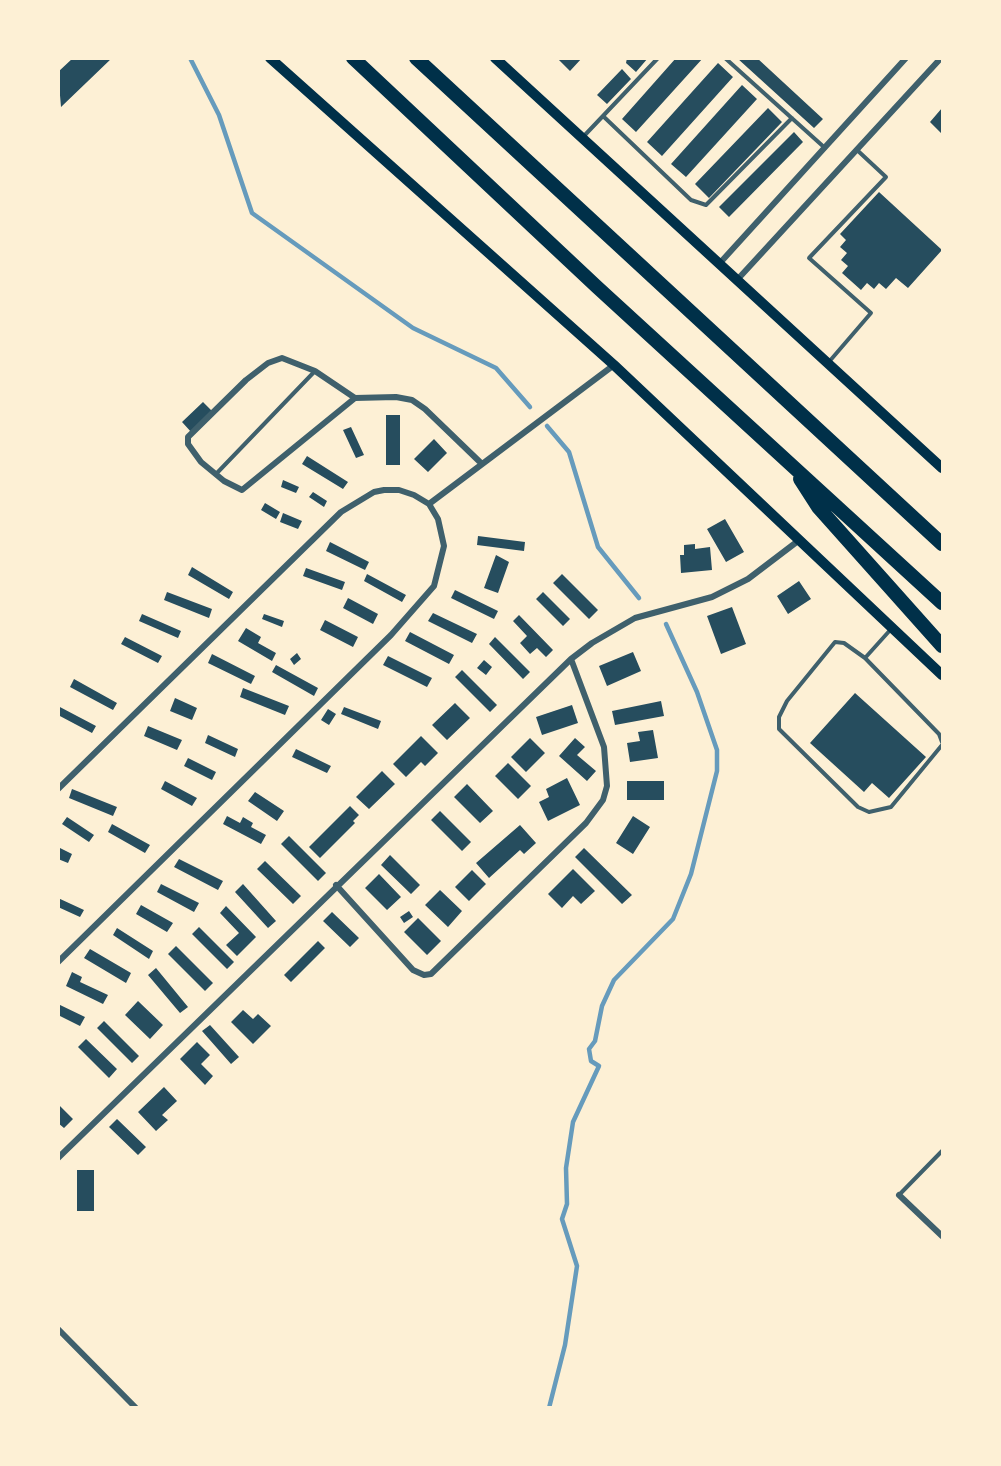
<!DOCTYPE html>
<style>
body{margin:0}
#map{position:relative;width:1001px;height:1466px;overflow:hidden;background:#fdf0d5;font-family:Georgia,serif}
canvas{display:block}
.frame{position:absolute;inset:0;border:60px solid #fdf0d5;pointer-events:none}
</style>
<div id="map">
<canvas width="1001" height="1466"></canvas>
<div class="frame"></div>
</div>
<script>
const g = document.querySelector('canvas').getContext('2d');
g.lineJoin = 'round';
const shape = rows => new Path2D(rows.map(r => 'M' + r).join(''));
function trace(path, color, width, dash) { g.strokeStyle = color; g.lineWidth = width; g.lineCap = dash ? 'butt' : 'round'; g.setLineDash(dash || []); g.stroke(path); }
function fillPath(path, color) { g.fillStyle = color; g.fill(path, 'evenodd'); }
const stream = shape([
 [190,58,219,115,252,213,413,328,496,368,530,407],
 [547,426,569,452,598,547,639,598],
 [549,1408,565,1345,577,1266,562,1219,567,1204,566,1168,573,1122,599,1066,591,1061,589,1049,595,1041,602,1006,614,980,673,919,691,874,717,771,717,750,697,692,666,624]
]);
const building = shape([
 [73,58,112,58,61,107,58,72],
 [557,58,582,58,570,71],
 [627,58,648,58,636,72,626,63],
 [676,58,703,58,636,132,622,119],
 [737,58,757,58,823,119,814,128],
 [718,63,733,77,662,156,647,142],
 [622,69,631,79,607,104,597,95],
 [742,85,757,99,686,177,671,164],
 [768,108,782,122,709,198,695,184],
 [942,108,942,134,930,122],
 [794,132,803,142,729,217,719,207],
 [879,192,942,250,908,288,896,278,886,289,879,283,874,289,867,283,861,290,842,273,848,266,841,260,847,253,840,247,846,240,840,234],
 [203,402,213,412,192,433,182,422],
 [386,415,400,415,400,465,386,465],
 [351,427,364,455,356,458,343,430],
 [434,439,447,453,428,472,414,459],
 [307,456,348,482,343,489,302,464],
 [283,480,299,487,296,493,281,487],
 [313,492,327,501,324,507,309,497],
 [265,503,280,512,276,519,261,510],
 [283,513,302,521,298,529,280,522],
 [725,519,744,552,726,562,707,529],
 [478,536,525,542,524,551,477,545],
 [330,542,369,562,365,570,326,551],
 [695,544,695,549,710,547,712,570,681,573,680,555,684,555,684,545],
 [496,555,509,562,498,593,484,588],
 [192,567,233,592,229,599,188,575],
 [306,568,345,582,342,590,303,576],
 [367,574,406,595,402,602,364,581],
 [562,574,598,610,589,619,553,583],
 [799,581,811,599,788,614,777,596],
 [455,590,498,611,494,619,451,598],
 [167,592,212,609,209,618,164,600],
 [543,592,570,619,563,626,536,599],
 [348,598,378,614,373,624,343,608],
 [732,607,746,644,721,654,707,616],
 [433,613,477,634,472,643,428,621],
 [142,614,181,631,178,638,139,621],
 [264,614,284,621,282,627,262,619],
 [519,615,553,650,546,657,537,648,530,654,520,643,527,636,513,621],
 [325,620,358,637,353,647,320,630],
 [246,628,261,637,258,643,276,653,272,661,238,641],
 [410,632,454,655,449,664,405,641],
 [125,637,162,656,158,663,121,644],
 [495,637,530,672,523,679,489,644],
 [633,652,641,671,607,686,599,666],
 [297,653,301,659,294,665,290,659],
 [212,654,255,676,251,684,208,663],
 [388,656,432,678,427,687,383,665],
 [484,660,492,667,486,675,477,668],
 [276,665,318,688,314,696,272,672],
 [462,670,497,705,490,712,455,677],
 [74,679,117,703,113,710,70,687],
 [243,688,289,706,285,715,240,697],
 [855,693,926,757,889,798,872,783,864,792,810,743],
 [175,698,197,708,192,720,170,711],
 [661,701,664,716,615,725,612,711],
 [455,703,470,718,447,740,432,725],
 [572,705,578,723,542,735,536,717],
 [58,706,96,726,92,733,58,715],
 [344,707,381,721,378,729,341,714],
 [328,709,336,714,329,725,321,720],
 [148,726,182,740,177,750,144,736],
 [653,730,658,758,630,762,627,743,640,741,638,732],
 [208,735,238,749,235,757,205,743],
 [421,736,438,753,425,766,421,762,406,777,393,764],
 [530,738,545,753,526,772,511,757],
 [575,738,585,747,577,755,596,771,587,781,559,756],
 [296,749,331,766,327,773,292,757],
 [188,758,216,772,212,780,184,766],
 [508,763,531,786,518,799,495,776],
 [382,771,395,784,369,809,356,797],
 [567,778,580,805,548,821,539,802,549,797,546,789],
 [165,781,197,798,192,806,161,789],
 [627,781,664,781,664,800,627,800],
 [467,784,493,811,480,823,454,797],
 [72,789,117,807,113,816,69,798],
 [255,792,284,811,277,821,248,801],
 [350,806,359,815,353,821,355,823,320,858,309,847],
 [440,811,471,842,462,851,431,820],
 [227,816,240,823,243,817,253,823,251,827,266,835,261,844,223,824],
 [633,816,650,827,633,854,616,843],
 [67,817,94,835,89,842,62,824],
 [112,824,150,845,145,853,108,832],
 [520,825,536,843,524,854,520,850,489,878,476,863],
 [289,836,326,873,318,881,281,844],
 [58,847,72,854,68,863,58,859],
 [584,848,632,895,622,904,575,857],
 [390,855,420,885,411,894,381,865],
 [179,859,223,881,218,890,174,867],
 [265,861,301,896,293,904,257,869],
 [573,869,595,891,581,904,573,896,562,908,548,894],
 [472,870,486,884,469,901,455,887],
 [379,874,401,897,387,910,365,888],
 [161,884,199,903,194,912,157,892],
 [243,884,276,921,268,928,235,892],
 [440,890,462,911,448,927,425,905],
 [58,898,84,910,80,917,58,907],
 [141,905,173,923,167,932,136,914],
 [226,906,256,937,237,956,226,945,239,933,220,913],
 [409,911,413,917,404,923,400,917],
 [332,912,359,938,350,947,323,921],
 [418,918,441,941,427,955,404,932],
 [199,927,234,962,227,969,192,934],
 [117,928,153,951,149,959,113,935],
 [318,941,325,948,291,982,284,975],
 [176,946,213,983,205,991,168,954],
 [90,949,131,973,126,983,84,958],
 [156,968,188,1007,180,1013,148,975],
 [72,972,82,977,80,982,108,995,103,1004,66,986],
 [138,1001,163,1025,150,1039,125,1015],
 [58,1004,85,1017,80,1026,58,1015],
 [243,1010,253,1019,258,1014,271,1026,253,1044,231,1022],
 [104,1021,139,1056,132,1063,97,1028],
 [210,1025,239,1057,231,1064,202,1031],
 [86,1039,117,1069,109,1078,78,1047],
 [197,1042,210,1055,201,1064,213,1076,205,1085,180,1059],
 [164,1087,177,1101,162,1115,168,1120,156,1131,138,1112],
 [58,1104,73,1119,64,1128,58,1123],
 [117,1119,146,1147,138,1155,109,1127],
 [77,1170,94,1170,94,1211,77,1211]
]);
const service = shape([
 [725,58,825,148],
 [603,116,691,200,706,205,792,118],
 [583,137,658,58],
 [828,363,871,313,809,258,886,177,857,150],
 [216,474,315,371],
 [865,658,892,628],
 [942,742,939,734,865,658,844,643,835,642,787,701,779,717,779,729,858,807,869,812,891,807,942,745],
 [899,1195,942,1151]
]);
const minor = shape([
 [719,264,906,58],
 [737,280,941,58],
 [355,398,315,371,282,358,268,363,246,380,188,437,188,444,201,462,224,481,242,490,355,398,396,397,412,400,425,409,482,464],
 [58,789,341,512,374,492,384,490,399,490,414,495,429,504,614,365],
 [336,885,413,970,424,975,431,974,586,823,603,800,607,786,604,747,571,659],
 [58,962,391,635,434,586,444,546,438,519,429,504],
 [58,1158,571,659,592,643,635,618,712,597,748,579,798,541],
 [899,1195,942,1236],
 [58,1329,136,1408]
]);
const secondary = shape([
 [270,58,614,365,942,675],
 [495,58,942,468]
]);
const motorway = shape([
 [353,58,597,287,942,603],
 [416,58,942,544],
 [800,479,818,507,942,646]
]);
trace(stream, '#669bbc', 4.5);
fillPath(building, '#264d5e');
trace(service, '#3f606c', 4);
trace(minor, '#3f606c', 6);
trace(secondary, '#003049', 10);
trace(motorway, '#003049', 14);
</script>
